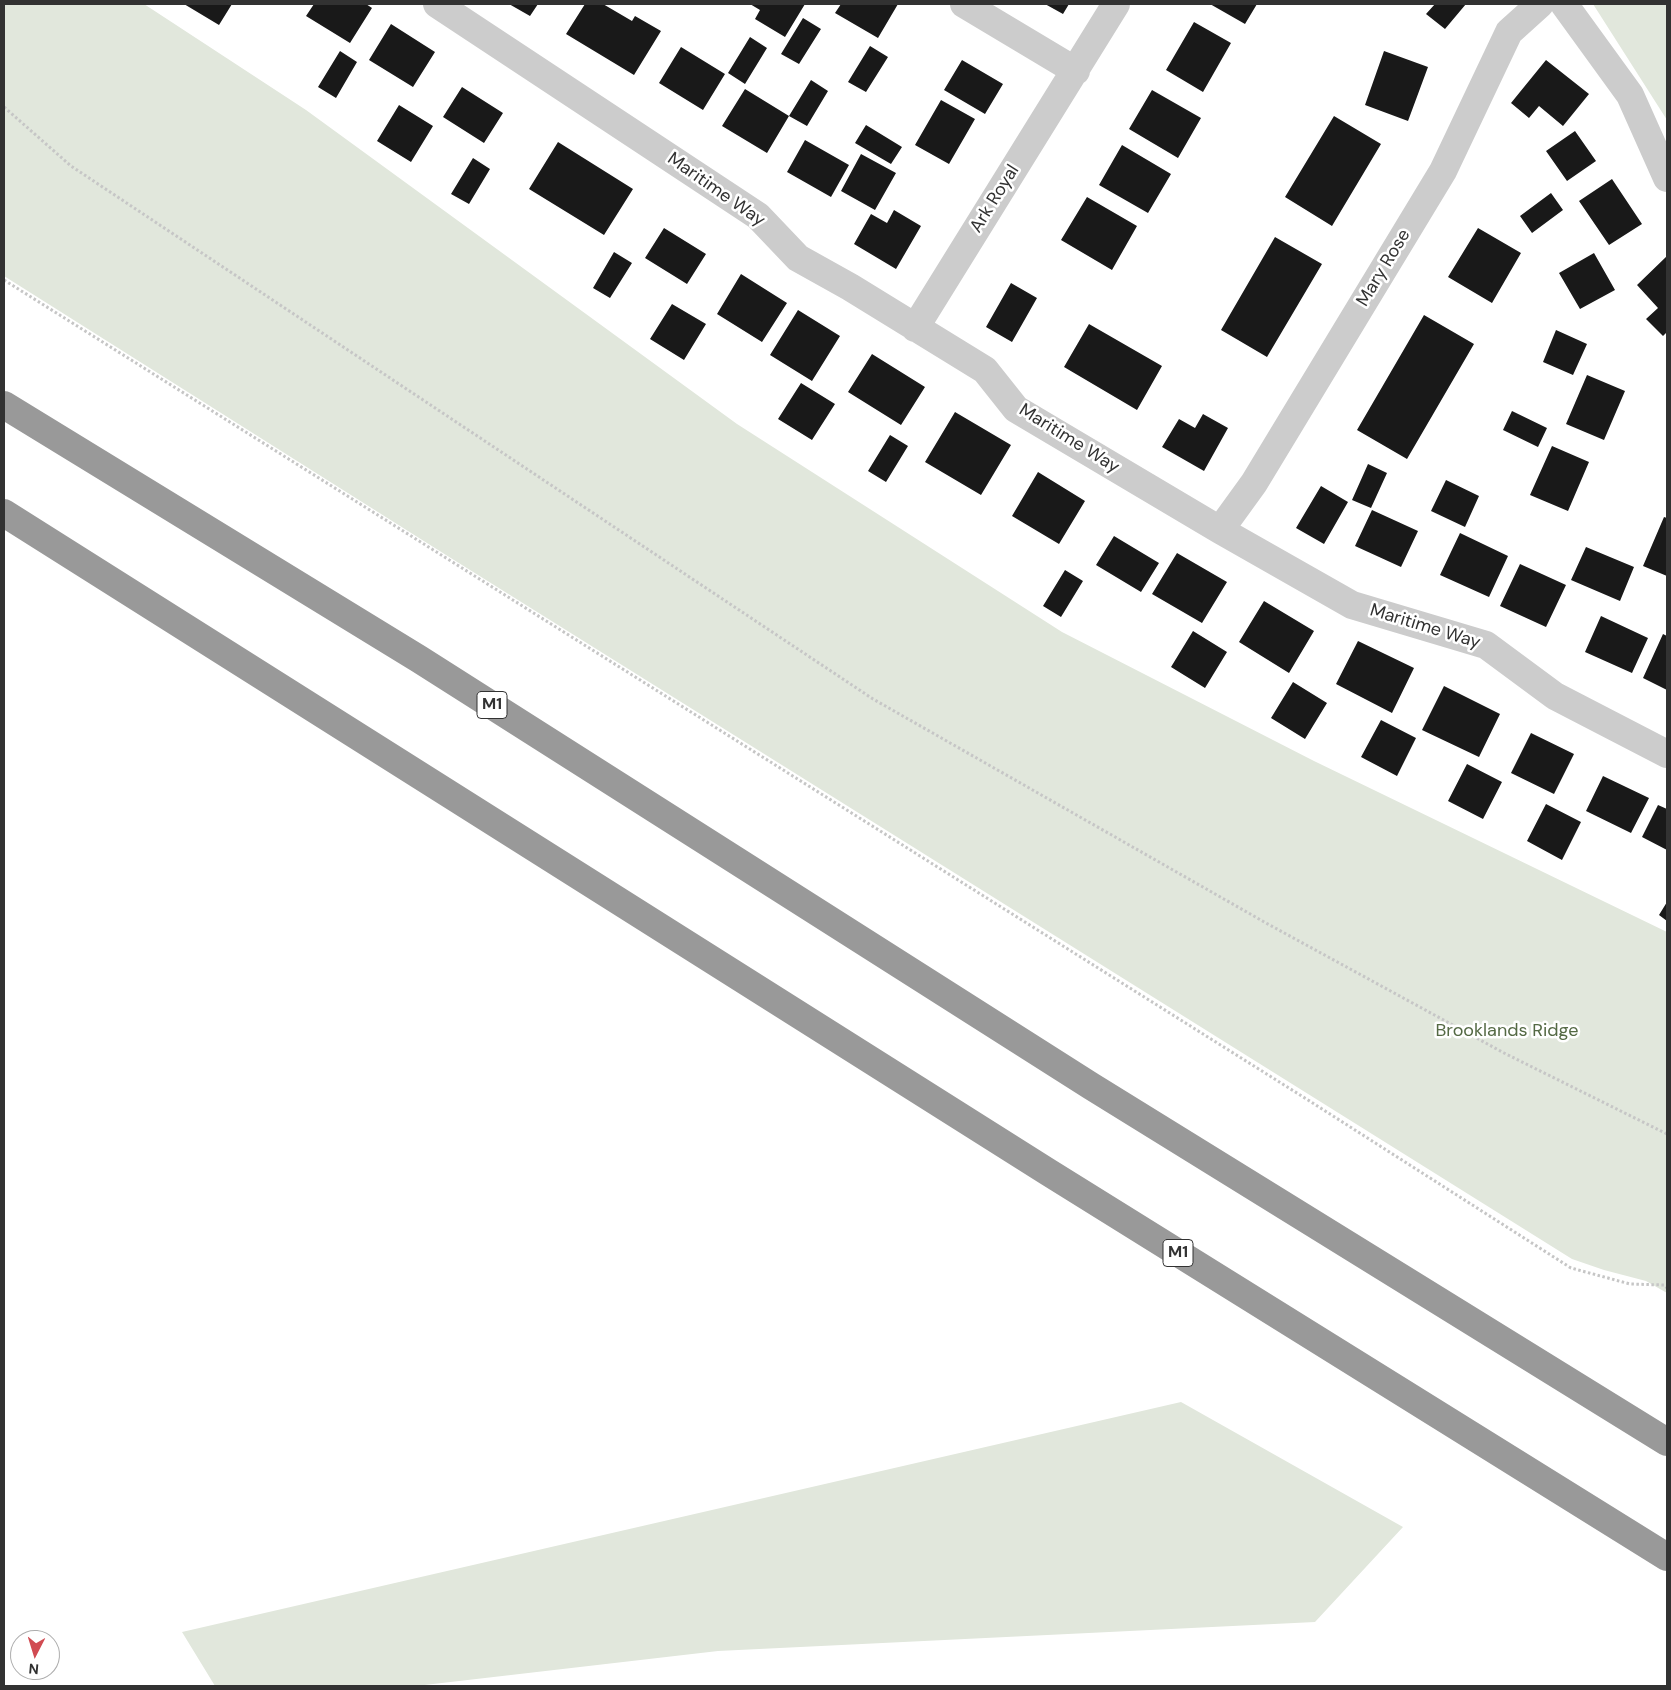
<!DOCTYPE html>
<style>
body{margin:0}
#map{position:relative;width:1671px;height:1690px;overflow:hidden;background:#fff;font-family:"DM Sans",sans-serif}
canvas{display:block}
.frame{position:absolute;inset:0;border:5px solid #323232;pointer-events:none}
.north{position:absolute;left:10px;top:1630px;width:50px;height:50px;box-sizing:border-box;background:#fff;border:1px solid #adadad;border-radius:50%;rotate:185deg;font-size:14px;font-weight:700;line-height:20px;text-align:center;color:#323232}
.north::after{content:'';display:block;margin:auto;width:18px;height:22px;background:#d14b52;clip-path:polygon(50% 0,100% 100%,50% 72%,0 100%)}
</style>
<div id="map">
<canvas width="1671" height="1690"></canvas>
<div class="frame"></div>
<div class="north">N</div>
</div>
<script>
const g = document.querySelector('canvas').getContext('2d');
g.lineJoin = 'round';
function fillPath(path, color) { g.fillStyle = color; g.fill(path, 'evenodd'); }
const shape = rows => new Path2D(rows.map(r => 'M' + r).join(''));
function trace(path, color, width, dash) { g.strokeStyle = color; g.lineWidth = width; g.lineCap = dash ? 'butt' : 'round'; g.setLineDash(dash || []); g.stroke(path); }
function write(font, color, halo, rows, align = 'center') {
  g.font = font + ' "DM Sans",sans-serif'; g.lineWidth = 5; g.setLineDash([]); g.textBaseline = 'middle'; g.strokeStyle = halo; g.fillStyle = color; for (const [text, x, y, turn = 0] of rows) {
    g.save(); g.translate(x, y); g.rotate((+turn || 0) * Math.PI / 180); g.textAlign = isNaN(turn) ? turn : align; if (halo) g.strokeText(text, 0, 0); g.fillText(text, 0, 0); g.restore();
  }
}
const green = shape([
 [4,4,144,4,306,110,737,424,1062,632,1314,761,1667,932,1667,1293,1646,1281,1604,1270,1572,1259,446,555,4,276],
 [1593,4,1667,4,1667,120],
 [1181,1402,1403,1527,1315,1622,718,1651,416,1686,215,1686,182,1632]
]);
const building = shape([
 [184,4,232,4,219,25],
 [314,4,366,4,372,8,350,43,306,16],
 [509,4,538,4,530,16],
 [585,4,603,4,632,21,635,16,661,31,634,75,566,34],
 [750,4,805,4,785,37,755,19,760,10],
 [841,4,898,4,878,38,835,13],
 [1045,4,1069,4,1063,14],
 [1210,4,1257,4,1245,24],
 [1435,4,1466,4,1445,29,1426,14],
 [803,18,821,29,799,64,781,54],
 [1194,22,1231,43,1203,92,1166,70],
 [391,24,435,52,413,87,369,60],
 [750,37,767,48,745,84,728,73],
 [870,46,888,57,866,92,848,82],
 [681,47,725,74,703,110,659,83],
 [340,51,357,62,336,98,318,87],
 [1384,51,1428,67,1408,121,1365,105],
 [962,60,1003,84,985,114,944,90],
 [1546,60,1589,94,1563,126,1539,106,1529,118,1511,103],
 [811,80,828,91,807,126,789,116],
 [462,87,503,113,484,143,443,117],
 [745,89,789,116,767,153,722,126],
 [1152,90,1201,118,1178,158,1129,129],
 [941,100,975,119,949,164,915,145],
 [399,105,433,126,411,162,377,141],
 [1334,116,1381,144,1332,226,1285,197],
 [866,125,902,147,891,164,855,143],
 [1575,131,1596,161,1567,181,1546,151],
 [805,140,849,165,831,197,787,172],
 [558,142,633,189,604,235,529,189],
 [1122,145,1171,174,1148,213,1099,185],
 [861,154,896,173,875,210,841,191],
 [473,158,490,169,469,204,451,194],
 [1612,179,1642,224,1609,245,1579,201],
 [1551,193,1563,210,1532,233,1520,216],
 [1087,197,1137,226,1112,270,1061,240],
 [894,210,921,226,896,269,854,244,871,214,887,223],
 [664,228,706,254,687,284,645,258],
 [1478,228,1521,253,1492,303,1448,277],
 [1275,237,1322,264,1267,357,1221,330],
 [614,252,632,263,610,298,593,288],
 [1594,253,1615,290,1580,309,1559,273],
 [1667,256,1667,332,1663,336,1646,319,1658,308,1637,285],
 [741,274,787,303,762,342,717,314],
 [1011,283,1037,298,1012,342,986,327],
 [672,304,706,324,684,360,650,339],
 [798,310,840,336,812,381,770,355],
 [1424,315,1474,344,1407,459,1357,430],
 [1089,324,1162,366,1137,410,1064,367],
 [1556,330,1587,344,1573,375,1543,362],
 [872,354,925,387,901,425,848,392],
 [1587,375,1625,391,1604,440,1566,424],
 [801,383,835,404,812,440,778,419],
 [1512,411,1547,428,1538,447,1503,430],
 [955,412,1011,445,981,495,925,462],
 [1203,414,1228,428,1204,471,1162,447,1179,419,1195,428],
 [890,435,908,446,886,482,868,471],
 [1552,446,1589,462,1568,511,1530,495],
 [1368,464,1387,473,1371,508,1352,500],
 [1038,472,1085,501,1059,544,1012,516],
 [1446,480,1479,496,1465,527,1431,511],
 [1321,486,1348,502,1324,544,1296,528],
 [1372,510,1418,531,1401,567,1355,546],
 [1664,517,1667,518,1667,576,1643,566],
 [1460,533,1508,556,1489,597,1440,575],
 [1114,536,1159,563,1141,592,1096,565],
 [1586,547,1634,567,1620,601,1571,580],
 [1177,553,1227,582,1202,623,1152,594],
 [1520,564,1566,585,1546,627,1500,606],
 [1065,570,1083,581,1061,617,1043,606],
 [1264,601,1314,631,1289,673,1239,642],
 [1601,616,1648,638,1632,673,1585,652],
 [1193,631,1227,652,1205,688,1171,667],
 [1663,634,1667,636,1667,690,1643,678],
 [1358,641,1414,668,1392,713,1336,684],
 [1293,682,1327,703,1305,739,1271,718],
 [1444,686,1500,714,1479,757,1422,730],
 [1381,720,1416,738,1397,776,1361,757],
 [1531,733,1574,754,1554,794,1511,773],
 [1467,764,1502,782,1483,819,1448,801],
 [1603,776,1649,798,1631,833,1586,811],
 [1546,804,1581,822,1562,860,1527,841],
 [1658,805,1667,809,1667,850,1642,837],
 [1667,902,1667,921,1659,915]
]);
const path = shape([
 [4,107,71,166,873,699,1266,923,1504,1053,1667,1134],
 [4,280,1308,1100,1571,1268,1630,1284,1664,1285,1667,1288]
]);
const street = shape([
 [437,4,758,216,798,258,850,287,985,370,1016,409,1220,530,1352,605,1486,645,1555,696,1667,754],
 [964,4,1076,71],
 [1564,4,1630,95,1667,178],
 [915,328,1116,4],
 [1220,530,1254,483,1443,171,1509,32,1540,4]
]);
const highway = shape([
 [4,405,419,659,1091,1086,1667,1442],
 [4,513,1048,1172,1667,1557]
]);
const shields = [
 [492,705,30],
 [1178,1253,30]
];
const shieldNames = [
 ["M1",492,705],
 ["M1",1178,1253]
];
const streetNames = [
 ["Maritime Way",716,190,35],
 ["Ark Royal",995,199,-58],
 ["Mary Rose",1384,268,-59],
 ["Maritime Way",1069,439,32],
 ["Maritime Way",1425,627,17]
];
const parkNames = [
 ["Brooklands Ridge",1507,1031]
];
fillPath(green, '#e1e7dc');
fillPath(building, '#191919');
trace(path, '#c6c6c6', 3, [2.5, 2.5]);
trace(street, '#ccc', 28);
trace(highway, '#999', 28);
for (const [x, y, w] of shields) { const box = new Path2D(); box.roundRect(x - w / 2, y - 13.5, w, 27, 4); g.fillStyle = '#fff'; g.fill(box); trace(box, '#323232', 1); }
write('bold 16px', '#323232', null, shieldNames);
write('18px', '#323232', '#fff', streetNames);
write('18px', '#546944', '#fff', parkNames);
</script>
